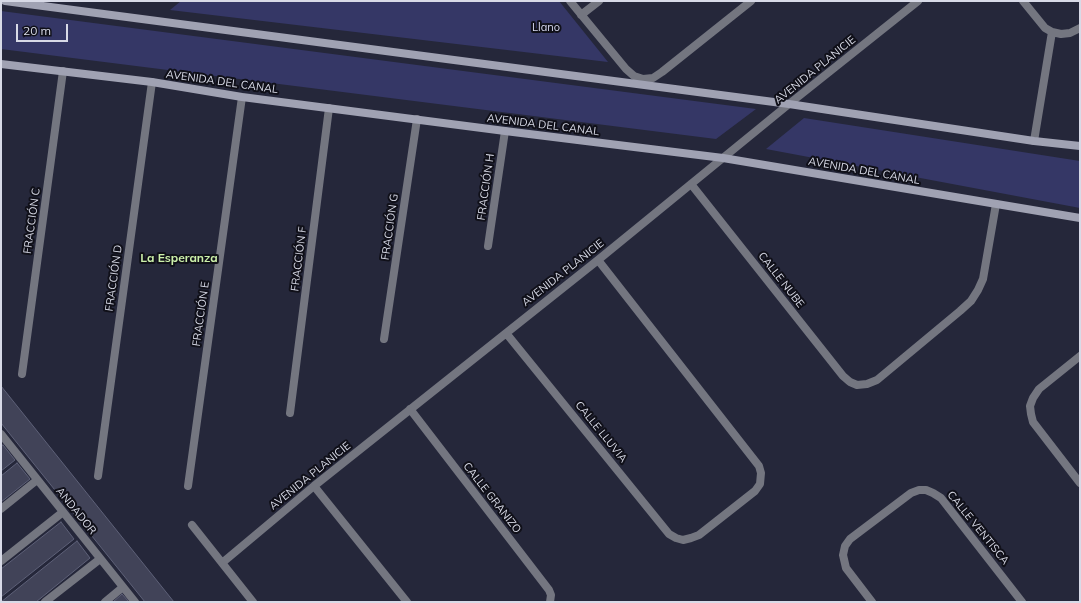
<!DOCTYPE html>
<meta charset="utf-8">
<style>
body{margin:0}
#map{position:relative;width:1081px;height:603px;overflow:hidden;background:#25273a;font-family:Mulish,sans-serif}
canvas{display:block}
.frame{position:absolute;inset:0;border:2px solid #d8dae7;pointer-events:none}
.scale{position:absolute;left:16px;top:24px;width:52px;height:18px;box-sizing:border-box;border:2px solid #d8dae7;border-top:0;padding-left:5px;font-size:12px;line-height:14px;white-space:nowrap;color:#d8dae7;-webkit-text-stroke:3px #101019;paint-order:stroke}
</style>
<div id="map">
<canvas width="1081" height="603"></canvas>
<div class="frame"></div>
<div class="scale">20 m</div>
</div>
<script>
const g = document.querySelector('canvas').getContext('2d');
g.lineJoin = 'round';
function fillPath(path, color) { g.fillStyle = color; g.fill(path, 'evenodd'); }
const shape = rows => new Path2D(rows.map(r => 'M' + r).join(''));
function trace(path, color, width, dash) { g.strokeStyle = color; g.lineWidth = width; g.lineCap = dash ? 'butt' : 'round'; g.setLineDash(dash || []); g.stroke(path); }
function write(font, color, halo, rows, align = 'center') {
  g.font = font + ' Mulish,sans-serif'; g.lineWidth = 4; g.setLineDash([]); g.textBaseline = 'middle'; g.strokeStyle = halo; g.fillStyle = color; for (const [text, x, y, turn = 0] of rows) {
    g.save(); g.translate(x, y); g.rotate((+turn || 0) * Math.PI / 180); g.textAlign = isNaN(turn) ? turn : align; if (halo) g.strokeText(text, 0, 0); g.fillText(text, 0, 0); g.restore();
  }
}
const green = shape([
 [181,1,559,1,608,62,170,10],
 [1,11,756,109,716,139,1,49],
 [804,118,1080,161,1080,208,766,149]
]);
const building = shape([
 [1,386,174,602,145,602,1,423,1,386],
 [3,445,15,460,1,471,1,446,3,445],
 [17,463,30,479,1,502,1,476,17,463],
 [61,522,74,539,1,597,1,569,61,522],
 [77,541,90,558,36,602,1,602,77,541],
 [122,594,129,602,113,602,122,594]
]);
const street = shape([
 [570,1,626,69,634,76,643,79,653,78,662,72,751,1],
 [1023,1,1045,28,1052,32,1061,34,1070,33,1080,28],
 [581,15,599,1],
 [1034,141,1052,32],
 [691,184,843,376,850,382,857,385,867,384,877,380,960,311,971,301,978,290,983,279,996,204],
 [488,246,505,131],
 [506,333,669,534,676,538,683,540,691,538,699,535,755,491,760,484,761,473,759,466,598,260],
 [384,339,417,119],
 [1080,356,1039,389,1033,398,1030,406,1031,414,1033,422,1080,483],
 [22,374,63,71],
 [410,409,549,590,551,595,550,602],
 [290,413,329,108],
 [1,434,135,602],
 [98,476,152,82],
 [188,486,242,97],
 [314,486,407,602],
 [1,509,37,480],
 [192,525,253,602],
 [1,561,63,512],
 [222,563,314,486,598,260,789,104,918,1],
 [45,602,100,559],
 [105,602,123,587],
 [872,602,846,568,843,555,845,546,850,539,911,493,919,490,926,490,933,493,941,498,1022,602]
]);
const secondary = shape([
 [5,1,789,104,1034,141,1080,146],
 [1,64,152,82,242,97,505,131,723,158,1080,218]
]);
const parkNames = [
 ["Llano",546,28]
];
const streetNames = [
 ["AVENIDA PLANICIE",815,70,-39],
 ["AVENIDA DEL CANAL",222,82,8],
 ["AVENIDA DEL CANAL",543,125,7],
 ["AVENIDA DEL CANAL",864,171,10],
 ["FRACCIÓN H",486,187,-82],
 ["FRACCIÓN C",32,221,-82],
 ["FRACCIÓN G",390,227,-82],
 ["FRACCIÓN F",299,259,-83],
 ["AVENIDA PLANICIE",563,273,-38],
 ["FRACCIÓN D",114,278,-82],
 ["CALLE NUBE",781,280,52],
 ["FRACCIÓN E",201,314,-82],
 ["CALLE LLUVIA",601,432,51],
 ["AVENIDA PLANICIE",310,476,-39],
 ["CALLE GRANIZO",492,498,52],
 ["ANDADOR",76,511,51],
 ["CALLE VENTISCA",978,528,51]
];
const neighbourhoodNames = [
 ["La Esperanza",179,258]
];
fillPath(green, '#353766');
fillPath(building, '#414358');
trace(building, '#5e6178', 1);
trace(street, '#747680', 8);
trace(secondary, '#a0a2b3', 8);
write('11px', '#dadcf3', '#101019', parkNames);
write('11px', '#d8dae7', '#101019', streetNames);
write('bold 12px', '#ccf0aa', '#101019', neighbourhoodNames);
</script>
